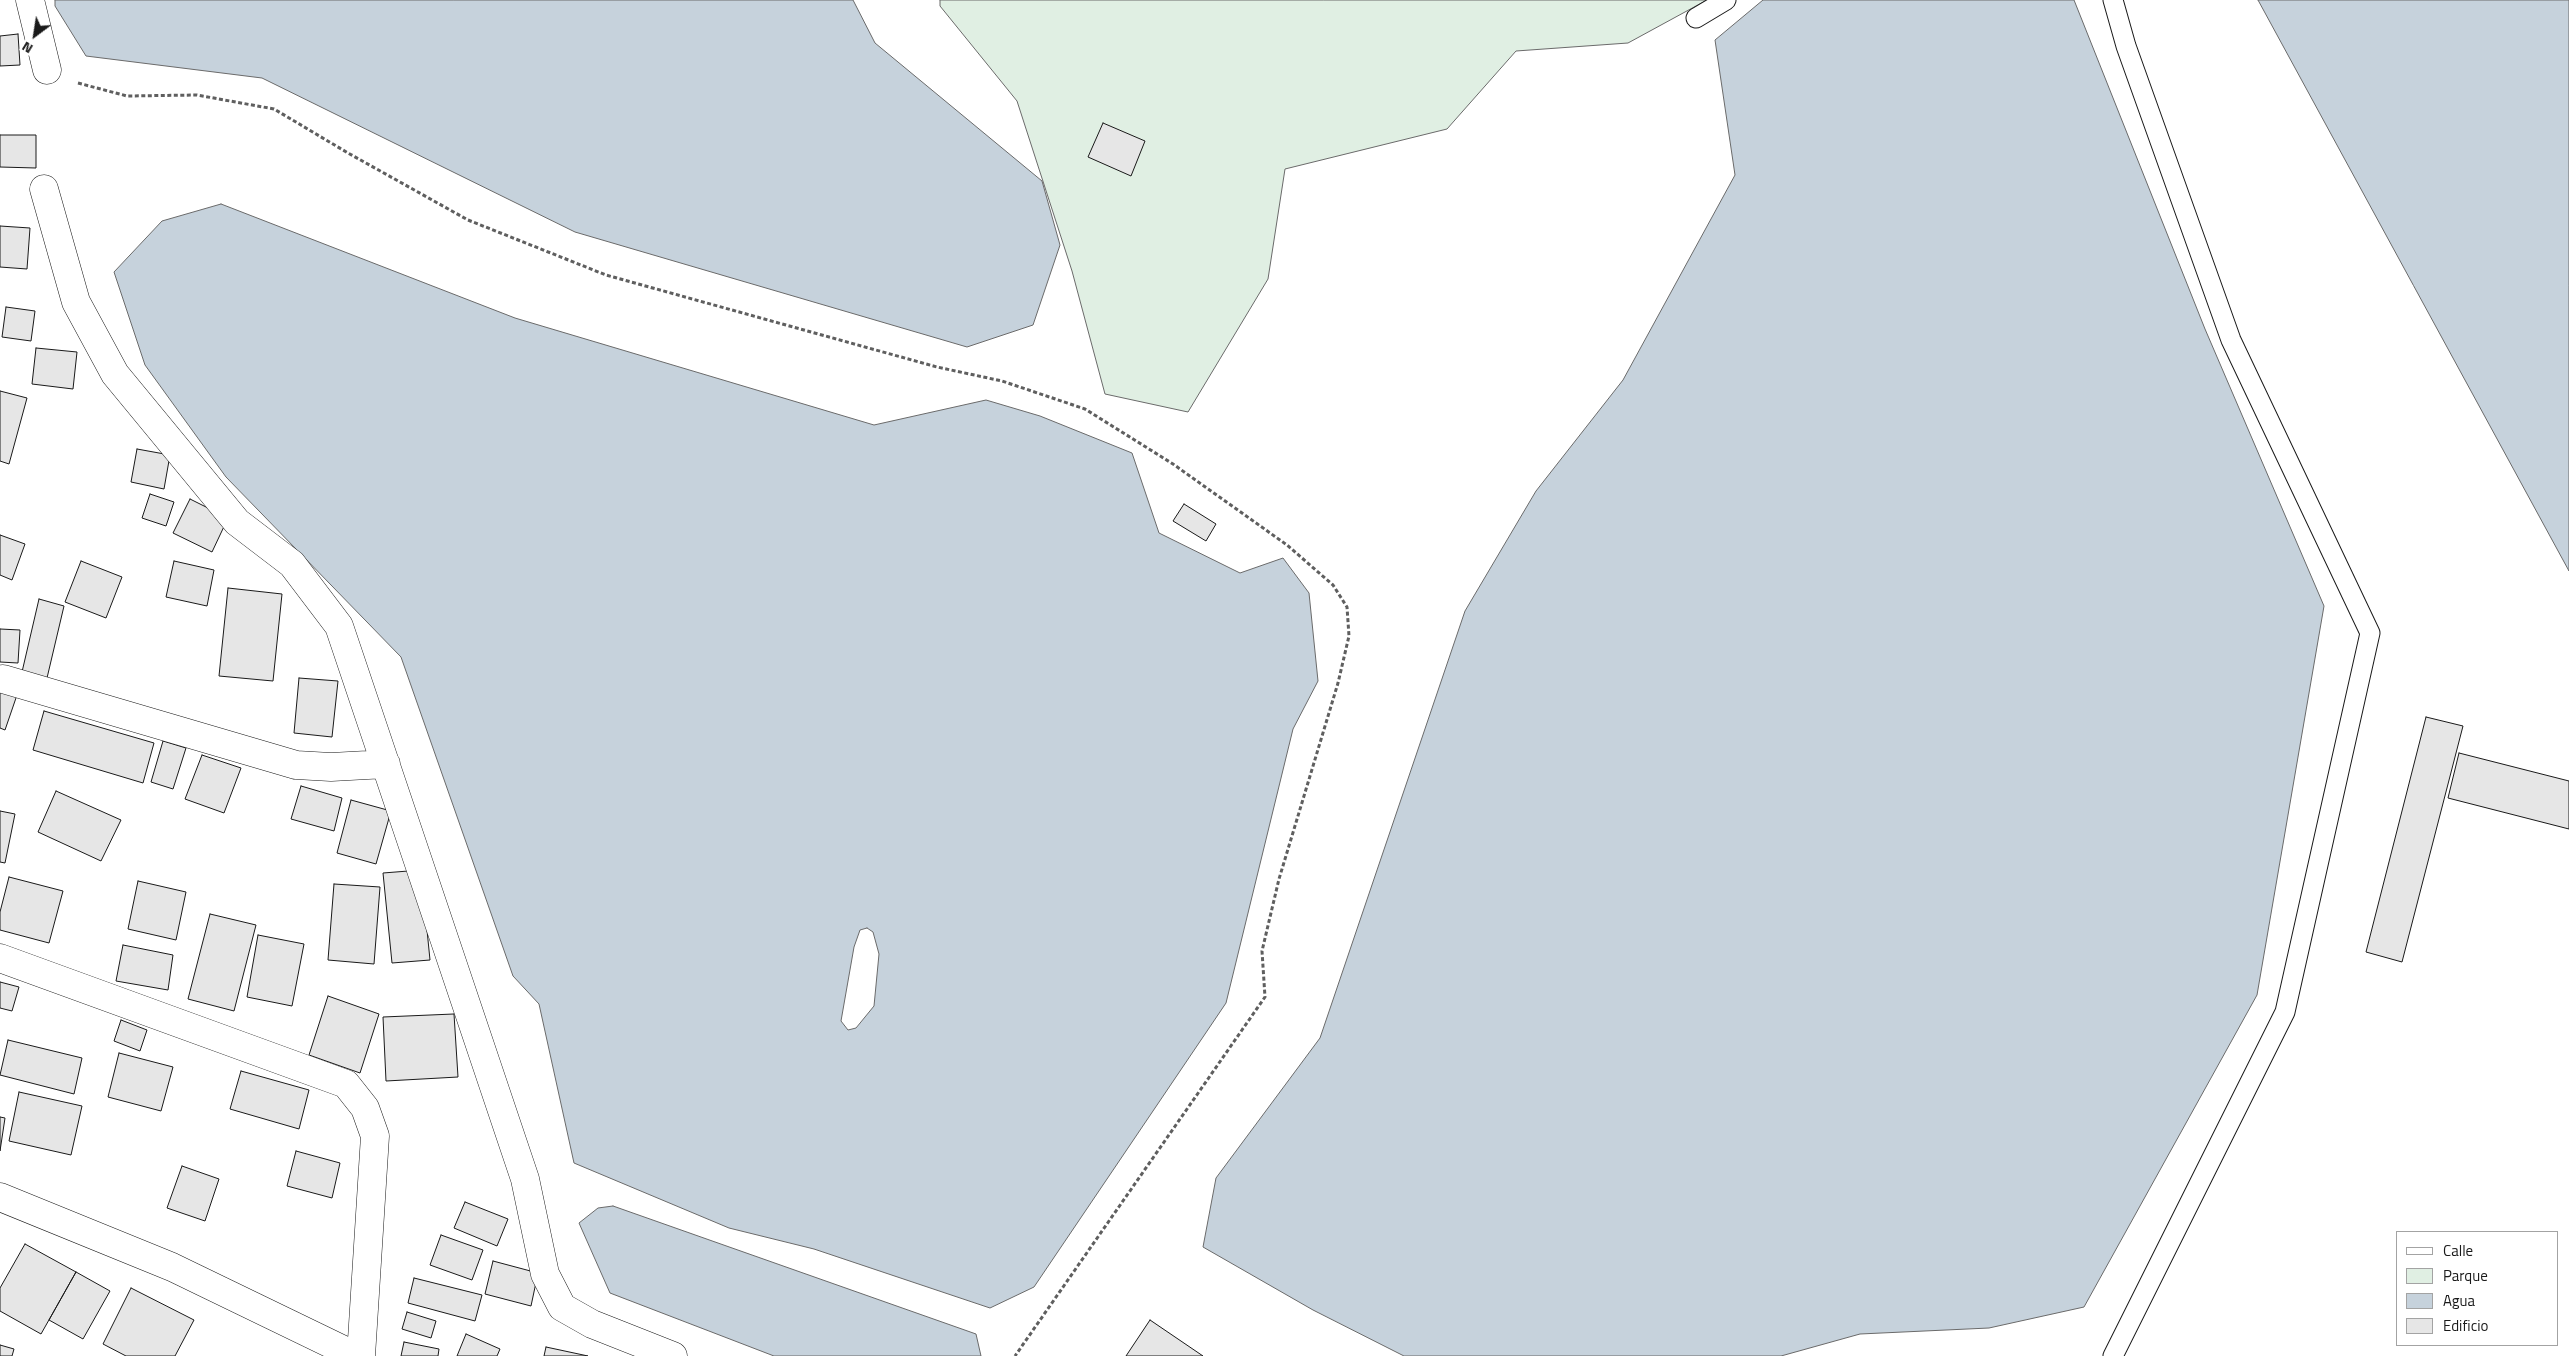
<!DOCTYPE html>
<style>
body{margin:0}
#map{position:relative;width:2569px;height:1356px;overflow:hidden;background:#fff;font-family:"Titillium Web",sans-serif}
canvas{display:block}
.legend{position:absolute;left:2396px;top:1231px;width:162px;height:115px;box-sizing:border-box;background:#fff;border:1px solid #a3a3a3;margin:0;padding:6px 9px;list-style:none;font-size:15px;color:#1a1a1a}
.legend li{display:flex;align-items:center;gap:10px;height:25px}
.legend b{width:25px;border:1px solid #a3a3a3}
.north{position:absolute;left:10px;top:10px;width:50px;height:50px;-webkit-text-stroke:4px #fff;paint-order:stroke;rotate:211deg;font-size:14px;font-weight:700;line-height:20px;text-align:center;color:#1a1a1a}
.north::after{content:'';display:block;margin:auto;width:18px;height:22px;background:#1a1a1a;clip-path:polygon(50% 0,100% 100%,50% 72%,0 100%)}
</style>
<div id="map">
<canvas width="2569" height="1356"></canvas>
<ul class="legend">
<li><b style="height:6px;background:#fff"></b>Calle</li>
<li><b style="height:14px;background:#e0efe3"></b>Parque</li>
<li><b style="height:14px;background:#c6d2dc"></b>Agua</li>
<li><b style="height:14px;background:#e6e6e6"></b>Edificio</li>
</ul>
<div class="north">N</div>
</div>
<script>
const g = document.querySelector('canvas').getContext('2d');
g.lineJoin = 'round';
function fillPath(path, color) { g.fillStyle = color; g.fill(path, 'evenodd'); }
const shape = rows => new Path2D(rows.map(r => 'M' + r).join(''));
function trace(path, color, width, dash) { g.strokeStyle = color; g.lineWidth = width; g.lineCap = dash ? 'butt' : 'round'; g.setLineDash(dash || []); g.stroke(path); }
const green = shape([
 [940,0,1707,0,1628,43,1516,51,1447,129,1285,169,1268,279,1188,412,1105,394,1072,271,1017,101,940,6,940,0]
]);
const water = shape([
 [55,0,853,0,875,43,1042,181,1060,245,1033,325,967,347,575,232,262,78,86,56,55,6,55,0],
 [1763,0,2074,0,2205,329,2324,606,2257,995,2084,1307,1989,1328,1860,1334,1781,1356,1404,1356,1313,1310,1203,1247,1216,1178,1320,1038,1465,611,1536,491,1623,380,1735,175,1715,40,1763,0],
 [2258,0,2569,0,2569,571,2258,0],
 [221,204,515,318,874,425,986,400,1040,416,1132,453,1159,533,1240,573,1283,558,1309,593,1318,681,1293,729,1226,1003,1034,1287,990,1308,814,1249,729,1228,574,1163,539,1004,513,976,401,657,226,477,145,365,114,272,162,221,221,204],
 [867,928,873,932,879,954,874,1006,856,1028,848,1030,841,1021,854,947,860,930,867,928],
 [613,1206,976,1334,981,1356,774,1356,610,1293,579,1223,598,1208,613,1206]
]);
const building = shape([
 [18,34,20,65,0,66,0,36,18,34],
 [1103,123,1145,141,1131,176,1088,157,1103,123],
 [0,135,36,135,36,168,0,167,0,135],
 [0,226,30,228,27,269,0,267,0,226],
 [6,307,35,311,31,341,2,337,6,307],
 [36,348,77,352,73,389,32,384,36,348],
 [0,391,27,398,9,464,0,461,0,391],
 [137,449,170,455,164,489,131,482,137,449],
 [150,494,174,502,166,526,142,518,150,494],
 [190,499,228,518,212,552,173,533,190,499],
 [1184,504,1216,524,1206,541,1173,521,1184,504],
 [0,535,25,544,12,580,0,575,0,535],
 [81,561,122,577,106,618,65,602,81,561],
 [174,561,214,570,207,606,166,597,174,561],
 [228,588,282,594,273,681,219,676,228,588],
 [39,599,64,606,47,678,22,672,39,599],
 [0,629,20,630,18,663,0,662,0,629],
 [299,678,338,681,332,737,294,733,299,678],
 [0,689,17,695,5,730,0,728,0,689],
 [44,711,154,743,143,783,33,750,44,711],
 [2426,717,2463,726,2402,962,2366,952,2426,717],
 [163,741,186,748,173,789,151,782,163,741],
 [2459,753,2569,781,2569,829,2448,798,2459,753],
 [202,755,241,768,224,813,185,799,202,755],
 [301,786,342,798,334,831,291,819,301,786],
 [56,791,121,820,101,861,38,832,56,791],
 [351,800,391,811,376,864,337,853,351,800],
 [0,811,15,814,5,863,0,862,0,811],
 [421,870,430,960,392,963,383,873,421,870],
 [9,877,63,891,49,943,0,930,0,912,9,877],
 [138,881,186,892,176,940,128,929,138,881],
 [334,884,380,887,374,964,328,960,334,884],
 [210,914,256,925,234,1011,188,999,210,914],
 [258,935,304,944,292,1006,247,997,258,935],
 [123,945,173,955,168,990,116,981,123,945],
 [0,982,19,987,12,1011,0,1008,0,982],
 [328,996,379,1014,360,1073,309,1055,328,996],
 [454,1014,458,1077,386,1081,383,1017,454,1014],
 [121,1020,147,1030,140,1051,114,1041,121,1020],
 [8,1040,82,1058,74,1094,0,1075,8,1040],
 [119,1053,173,1067,161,1111,108,1097,119,1053],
 [241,1071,309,1090,299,1129,230,1109,241,1071],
 [19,1092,82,1106,71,1155,9,1141,19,1092],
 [0,1117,5,1118,0,1151,0,1117],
 [296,1151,340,1163,332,1198,287,1186,296,1151],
 [182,1166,219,1179,205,1221,167,1208,182,1166],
 [465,1202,508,1219,497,1246,454,1228,465,1202],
 [441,1235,483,1250,472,1280,430,1265,441,1235],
 [25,1244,76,1272,41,1334,0,1311,0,1288,25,1244],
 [493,1261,538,1273,531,1306,485,1294,493,1261],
 [76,1272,110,1291,83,1339,49,1320,76,1272],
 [414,1278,482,1295,475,1321,408,1303,414,1278],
 [131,1288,194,1320,175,1356,126,1356,103,1344,131,1288],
 [407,1312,436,1321,431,1338,402,1329,407,1312],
 [1150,1320,1203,1356,1126,1356,1150,1320],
 [466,1334,500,1349,497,1356,457,1356,466,1334],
 [404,1342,439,1349,438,1356,401,1356,404,1342],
 [0,1345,14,1349,12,1356,0,1356,0,1345],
 [546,1347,588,1356,544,1356,546,1347]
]);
const path = shape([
 [78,83,127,96,197,95,274,109,348,153,468,220,606,275,937,367,1002,381,1085,409,1173,464,1287,545,1333,585,1347,607,1349,636,1338,683,1279,879,1262,951,1265,997,1015,1356]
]);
const service = shape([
 [1696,18,1726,0],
 [2113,1356,2285,1012,2370,633,2231,340,2126,46,2113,0]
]);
const minor = shape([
 [30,0,47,70],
 [44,189,76,302,115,374,237,522,292,564,339,626,525,1179,545,1274,562,1307,592,1324,673,1356],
 [3,679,296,765,331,767,386,764],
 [0,958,346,1084,365,1108,375,1136,361,1356],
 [0,1197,172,1267,356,1356]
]);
fillPath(green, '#e0efe3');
trace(green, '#6a6a6a', 1);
fillPath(water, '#c6d2dc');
trace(water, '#6a6a6a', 1);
fillPath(building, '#e6e6e6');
trace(building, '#1a1a1a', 1);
trace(service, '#1a1a1a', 21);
trace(minor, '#1a1a1a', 29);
trace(path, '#5f5f5f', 3, [4, 2.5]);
trace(service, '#fff', 19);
trace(minor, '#fff', 28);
</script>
